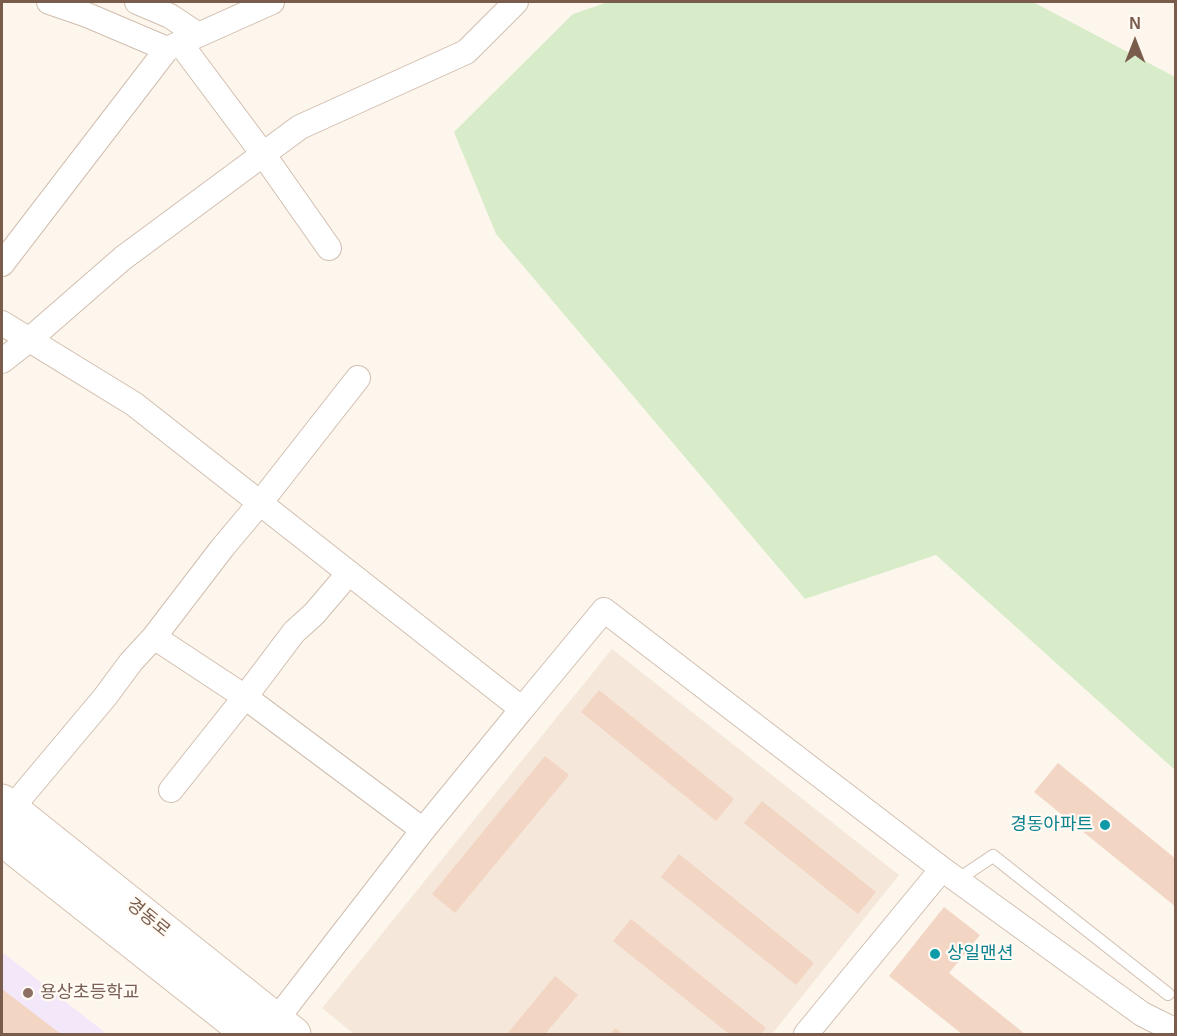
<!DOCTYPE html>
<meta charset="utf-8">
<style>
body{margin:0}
#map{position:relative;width:1177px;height:1036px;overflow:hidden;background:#fdf6ec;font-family:Helvetica,sans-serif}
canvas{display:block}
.frame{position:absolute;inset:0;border:3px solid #7a5c4d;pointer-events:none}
.north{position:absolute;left:1105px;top:12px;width:60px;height:60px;-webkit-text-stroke:4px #fffaf3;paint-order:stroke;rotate:0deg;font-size:16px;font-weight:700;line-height:24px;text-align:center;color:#7a5c4d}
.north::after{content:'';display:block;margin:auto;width:21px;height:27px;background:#7a5c4d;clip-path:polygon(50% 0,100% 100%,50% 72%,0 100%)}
</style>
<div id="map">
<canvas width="1177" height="1036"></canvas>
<div class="frame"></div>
<div class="north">N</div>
</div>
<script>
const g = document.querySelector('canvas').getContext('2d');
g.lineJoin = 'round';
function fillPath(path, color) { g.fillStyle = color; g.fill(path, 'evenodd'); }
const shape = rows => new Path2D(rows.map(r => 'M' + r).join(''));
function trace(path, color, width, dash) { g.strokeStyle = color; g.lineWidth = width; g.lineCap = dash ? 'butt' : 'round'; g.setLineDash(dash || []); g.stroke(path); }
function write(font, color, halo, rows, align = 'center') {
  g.font = font + ' Helvetica,"Noto Sans KR",sans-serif'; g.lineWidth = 4.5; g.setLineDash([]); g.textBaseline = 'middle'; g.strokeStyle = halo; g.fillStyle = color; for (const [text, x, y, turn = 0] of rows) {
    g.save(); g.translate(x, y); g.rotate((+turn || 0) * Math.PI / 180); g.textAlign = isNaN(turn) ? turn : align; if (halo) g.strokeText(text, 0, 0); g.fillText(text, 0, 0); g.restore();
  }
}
const residential = shape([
 [612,649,899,875,772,1034,354,1034,322,1008]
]);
const education = shape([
 [2,952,107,1034,2,1034]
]);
const green = shape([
 [608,2,1033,2,1175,77,1175,770,936,555,805,599,496,234,454,132,573,14]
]);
const building = shape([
 [599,690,734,799,716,821,581,712],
 [545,756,569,775,455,913,432,894],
 [1058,763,1176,859,1176,907,1034,792],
 [762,801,876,892,858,914,744,823],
 [679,854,814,963,796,985,661,877],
 [944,907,980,935,949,973,1025,1034,962,1034,889,976],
 [631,919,766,1028,761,1034,729,1034,613,941],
 [555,976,578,995,545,1034,507,1034],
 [2,989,61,1034,2,1034],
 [615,1028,623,1034,610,1034]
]);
const lane = shape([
 [957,880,993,856,1168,994]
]);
const street = shape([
 [49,2,87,15,167,49],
 [137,2,170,16,197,34],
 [180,43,263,154,329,248],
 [2,264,167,49,272,2],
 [2,323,134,404,522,709,604,610,942,869,1142,1014,1176,1031],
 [2,361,30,339,123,258,300,127,466,52,516,2],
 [154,637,245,697,423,830],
 [171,790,245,697,294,632,314,614,349,573],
 [11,809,105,697,131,662,154,637,223,547,260,503,358,378],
 [276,1020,423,830,522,709],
 [806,1034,942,869]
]);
const secondary = shape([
 [2,801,294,1034],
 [2,839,249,1034]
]);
const markers = [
 [1105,825,6,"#0f9aa8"],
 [935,954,6,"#0f9aa8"],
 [28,993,6,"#8d6e63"]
];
const cultureNames = [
 ["경동아파트",1093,825],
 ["상일맨션",947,954,"left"]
];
const streetNames = [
 ["경동로",148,918,39]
];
const educationNames = [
 ["용상초등학교",40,993]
];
fillPath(residential, '#f5e8da');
fillPath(education, '#f3e8fa');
fillPath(green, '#d8ecc9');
fillPath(building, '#f3d5c3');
trace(lane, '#d1beb0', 14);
trace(street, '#d1beb0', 26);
trace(secondary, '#d6c0b0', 35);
trace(lane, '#fff', 12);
trace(street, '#fff', 24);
trace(secondary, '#fff', 33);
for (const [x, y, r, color] of markers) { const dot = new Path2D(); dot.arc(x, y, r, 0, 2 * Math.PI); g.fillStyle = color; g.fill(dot); trace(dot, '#fffaf3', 2); }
write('18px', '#0d838f', '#fffaf3', cultureNames, 'right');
write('18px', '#7a5c4d', '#fffaf3', streetNames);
write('18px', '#785e54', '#fffaf3', educationNames, 'left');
</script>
